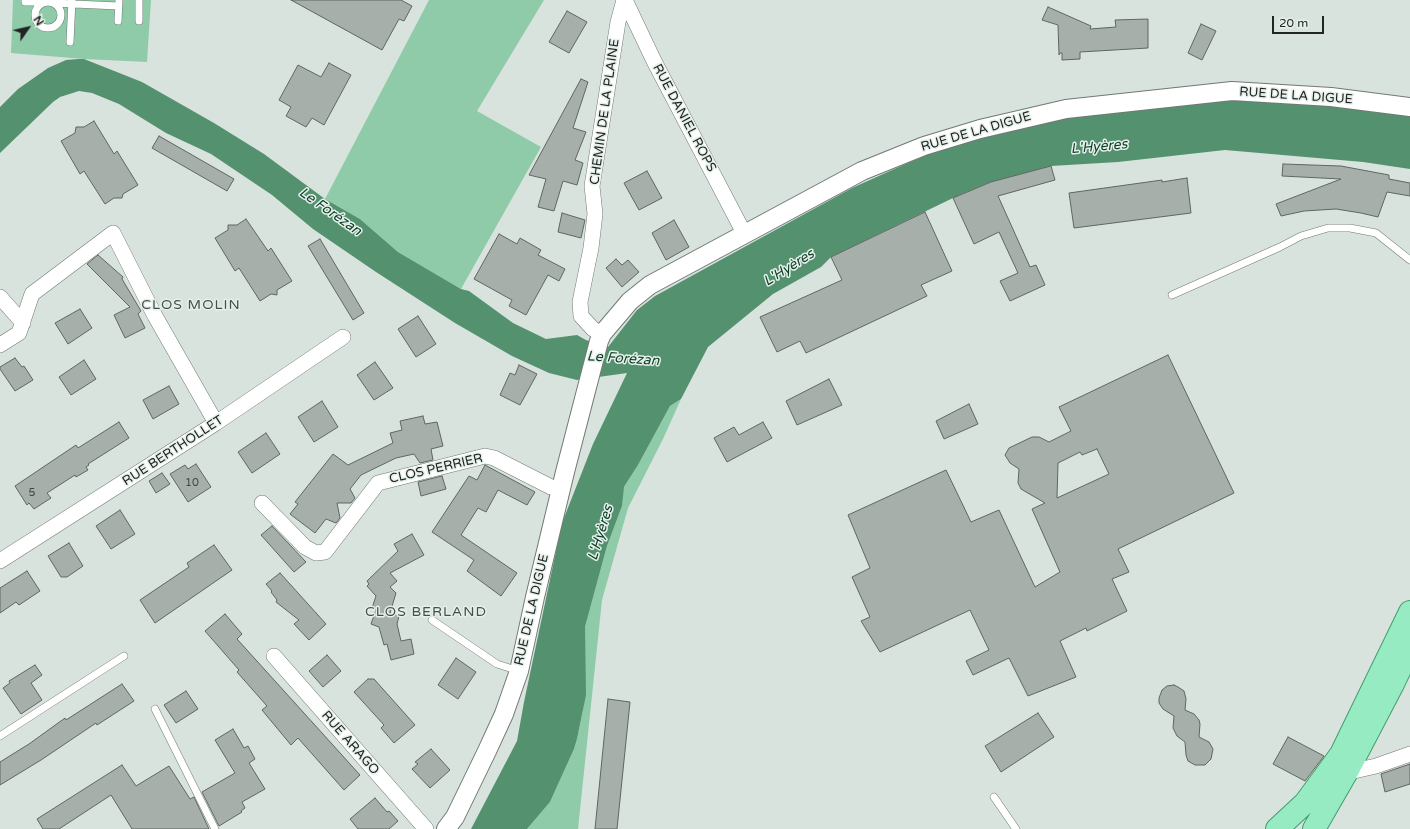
<!DOCTYPE html>
<meta charset="utf-8">
<style>
body{margin:0}
#map{position:relative;width:1410px;height:829px;overflow:hidden;background:#d9e3dd;font-family:"Varela Round",sans-serif}
canvas{display:block}
.north{position:absolute;left:8px;top:8px;width:40px;height:40px;-webkit-text-stroke:3px #e6f0ea;paint-order:stroke;rotate:56deg;font-size:11px;font-weight:700;line-height:16px;text-align:center;color:#212422}
.north::after{content:'';display:block;margin:auto;width:14px;height:18px;background:#212422;clip-path:polygon(50% 0,100% 100%,50% 72%,0 100%)}
.scale{position:absolute;left:1272px;top:16px;width:52px;height:18px;box-sizing:border-box;border:2px solid #212422;border-top:0;padding-left:5px;font-size:12px;line-height:14px;white-space:nowrap;color:#212422;-webkit-text-stroke:3px #e6f0ea;paint-order:stroke}
</style>
<div id="map">
<canvas width="1410" height="829"></canvas>
<div class="north">N</div>
<div class="scale">20 m</div>
</div>
<script>
const g = document.querySelector('canvas').getContext('2d');
g.lineJoin = 'round';
function fillPath(path, color) { g.fillStyle = color; g.fill(path, 'evenodd'); }
const shape = rows => new Path2D(rows.map(r => 'M' + r).join(''));
function trace(path, color, width, dash) { g.strokeStyle = color; g.lineWidth = width; g.lineCap = dash ? 'butt' : 'round'; g.setLineDash(dash || []); g.stroke(path); }
function write(font, color, halo, rows, align = 'center') {
  g.font = font + ' "Varela Round",sans-serif'; g.lineWidth = 3; g.setLineDash([]); g.textBaseline = 'middle'; g.strokeStyle = halo; g.fillStyle = color; for (const [text, x, y, turn = 0] of rows) {
    g.save(); g.translate(x, y); g.rotate((+turn || 0) * Math.PI / 180); g.textAlign = isNaN(turn) ? turn : align; if (halo) g.strokeText(text, 0, 0); g.fillText(text, 0, 0); g.restore();
  }
}
const green = shape([
 [13,0,151,0,147,62,84,59,11,53],
 [429,0,544,0,477,111,541,147,461,289,398,252,360,219,325,199],
 [681,399,663,439,628,508,602,600,578,829,527,829,550,802,574,749,577,739,583,710,585,627,607,546,622,506,623,489,638,465,670,406]
]);
const water = shape([
 [78,59,84,59,142,82,214,123,264,154,325,199,360,219,398,252,461,289,469,291,513,323,546,339,577,335,586,340,608,347,637,310,655,296,852,188,930,153,1028,125,1070,117,1229,99,1354,106,1410,114,1410,169,1363,162,1225,150,1118,162,1051,166,988,183,953,198,831,257,821,267,773,294,708,347,681,399,670,406,638,465,624,487,622,506,607,546,585,627,586,695,577,739,574,749,550,802,527,829,471,829,517,741,524,702,562,523,593,444,627,373,577,380,549,373,512,356,455,323,376,272,313,229,272,195,211,154,166,133,119,104,92,93,79,91,60,97,53,102,0,153,0,107,18,89,48,68,66,60]
]);
const building = shape([
 [291,0,401,0,412,6,404,21,399,19,382,50,291,0],
 [1048,7,1091,26,1090,29,1116,27,1115,20,1148,19,1148,48,1080,52,1080,59,1062,60,1062,53,1060,53,1059,55,1058,25,1042,20,1048,7],
 [567,11,587,22,569,53,549,42,567,11],
 [1201,24,1216,31,1202,60,1188,53,1201,24],
 [329,63,351,75,324,125,312,118,306,127,286,116,291,107,279,100,298,65,321,77,329,63],
 [581,79,588,82,573,128,586,132,575,160,583,163,577,185,563,181,554,211,538,207,546,179,529,175,581,79],
 [94,121,114,154,117,151,138,185,123,194,122,198,114,198,105,204,84,171,80,174,61,141,75,133,76,127,84,127,94,121],
 [159,136,234,179,227,191,152,148,159,136],
 [1283,164,1341,166,1389,175,1389,179,1410,183,1410,196,1387,192,1378,217,1361,213,1336,209,1304,211,1281,216,1276,204,1341,179,1282,176,1283,164],
 [1051,166,1055,180,998,196,1030,267,1036,265,1045,285,1010,301,1000,281,1018,273,999,232,974,244,953,198,991,182,1051,166],
 [647,171,662,198,639,210,624,183,647,171],
 [1187,178,1191,213,1074,228,1069,193,1162,180,1162,182,1187,178],
 [925,212,952,271,921,285,927,296,806,353,800,341,777,352,760,317,842,280,831,257,925,212],
 [562,213,585,220,581,238,558,232,562,213],
 [246,219,268,251,271,248,292,281,277,290,277,295,271,294,260,301,239,268,235,271,215,238,228,230,228,225,237,225,246,219],
 [674,220,689,247,666,260,652,233,674,220],
 [499,234,517,244,520,238,541,250,538,255,565,269,559,281,548,275,526,315,509,306,512,300,474,279,499,234],
 [320,239,364,313,353,320,308,246,320,239],
 [98,255,123,277,122,279,141,311,138,314,145,328,125,338,114,315,130,307,87,264,98,255],
 [616,259,622,265,628,260,639,272,622,287,606,268,616,259],
 [80,309,92,328,68,344,55,323,80,309],
 [418,316,436,344,416,357,398,329,418,316],
 [1168,355,1234,493,1118,549,1129,572,1112,579,1127,611,1087,631,1086,628,1060,641,1076,677,1028,696,1009,658,973,675,966,661,989,650,970,610,880,652,861,621,870,617,852,577,870,568,848,515,946,470,971,522,999,510,1035,587,1060,572,1032,509,1045,503,1021,489,1018,483,1019,469,1010,463,1005,455,1009,448,1032,437,1039,437,1049,442,1071,431,1059,407,1168,355],
 [1097,449,1109,474,1057,498,1058,463,1080,452,1082,455,1097,449],
 [15,358,22,367,24,366,33,380,15,391,0,369,0,367,15,358],
 [84,360,96,379,71,395,59,377,84,360],
 [375,362,393,388,374,400,357,375,375,362],
 [519,365,537,374,520,405,500,395,510,373,515,375,519,365],
 [829,379,842,405,797,425,786,401,829,379],
 [169,386,179,404,153,419,143,400,169,386],
 [322,401,338,427,314,442,298,417,322,401],
 [969,404,978,424,944,439,936,421,969,404],
 [423,416,425,424,437,422,443,446,431,449,433,460,420,463,414,454,396,458,361,475,350,489,355,498,351,503,337,503,340,518,336,523,326,519,315,533,290,514,298,504,295,502,333,454,348,465,393,443,390,433,402,430,400,421,423,416],
 [119,422,129,438,88,464,89,465,86,467,88,470,76,477,75,475,47,493,51,498,34,509,29,503,27,505,15,486,76,445,78,448,119,422],
 [763,422,772,438,727,462,714,438,734,427,739,435,763,422],
 [266,433,280,454,252,473,238,452,266,433],
 [196,464,211,487,188,502,170,474,185,465,188,469,196,464],
 [485,465,535,492,527,505,498,490,486,512,478,508,461,535,517,573,501,596,467,571,474,560,432,532,469,476,477,480,485,465],
 [162,473,170,484,156,493,149,481,162,473],
 [442,476,446,489,421,496,418,482,442,476],
 [120,510,135,534,111,549,96,526,120,510],
 [272,526,306,562,294,572,261,535,272,526],
 [412,534,424,555,390,573,397,581,390,587,396,593,390,613,399,616,397,624,401,641,411,639,414,654,391,660,387,644,384,645,379,627,371,624,376,610,372,608,376,596,367,586,369,584,367,581,398,551,394,544,412,534],
 [69,543,83,566,67,577,61,577,48,556,69,543],
 [214,545,232,570,155,623,140,600,189,567,187,563,214,545],
 [27,571,40,591,19,605,16,602,0,613,0,588,27,571],
 [280,573,326,624,309,640,294,624,299,620,276,602,277,600,271,592,272,591,266,584,280,573],
 [225,614,242,634,237,639,360,775,344,790,298,738,291,745,262,710,267,706,237,672,239,670,205,631,225,614],
 [327,655,341,671,323,687,309,671,327,655],
 [456,658,476,672,458,699,438,685,456,658],
 [35,665,42,675,31,683,42,700,21,714,3,688,10,683,9,681,35,665],
 [368,679,374,679,415,725,394,743,381,728,384,725,354,692,368,679],
 [122,684,134,701,97,725,96,723,41,760,0,785,0,762,29,744,65,718,66,720,122,684],
 [1174,685,1178,687,1184,691,1186,699,1185,710,1194,714,1199,720,1200,724,1199,737,1209,742,1213,749,1211,759,1205,765,1195,765,1188,761,1186,755,1185,742,1177,736,1173,728,1174,716,1163,709,1159,703,1159,698,1162,690,1167,686,1174,685],
 [186,691,198,709,176,723,164,705,186,691],
 [608,699,630,702,617,829,595,829,608,699],
 [1038,713,1054,737,1001,772,985,746,1038,713],
 [233,729,244,748,248,746,255,759,249,763,265,789,242,802,245,808,241,811,242,812,219,826,202,792,235,773,215,740,233,729],
 [1288,737,1324,756,1305,781,1273,764,1288,737],
 [431,749,450,770,430,788,412,769,418,764,415,762,431,749],
 [1410,764,1410,784,1385,792,1381,774,1410,764],
 [122,765,136,786,169,766,190,799,194,797,209,829,132,829,111,795,59,829,43,829,37,819,122,765],
 [375,798,387,812,389,811,398,821,389,829,358,829,350,819,375,798]
]);
const service = shape([
 [25,0,25,2,45,2],
 '35 15a13 13 0 1 1 26 0a13 13 0 1 1-26 0Z',
 [53,3,118,6],
 [118,21,119,0],
 [139,21,139,0],
 [70,42,72,0],
 [1172,295,1280,247,1301,236,1328,228,1350,228,1376,233,1410,260],
 [432,620,497,664,519,671],
 [155,709,215,829],
 [0,736,124,656],
 [994,797,1016,829]
]);
const minor = shape([
 [625,0,654,61,745,235],
 [0,297,23,323],
 [602,334,593,329,581,316,580,302,591,248,595,214,592,186,618,22,624,0],
 [0,345,19,333,32,294,113,233,155,316,216,423],
 [262,503,305,547,316,553,325,552,378,483,485,456,494,458,551,487,561,489],
 [0,561,216,423,343,337],
 [274,656,426,829],
 [1344,765,1348,770,1354,771,1376,766,1410,754]
]);
const tertiary = shape([
 [446,829,455,817,487,751,504,714,519,671,535,597,565,472,599,341,602,334,630,301,650,285,862,171,924,146,980,129,1066,109,1232,91,1331,97,1410,107]
]);
const primary = shape([
 [1277,829,1305,803,1341,754,1410,612],
 [1314,829,1348,770,1393,684,1410,648]
]);
const numberNames = [
 ["10",192,483],
 ["5",32,493]
];
const streetNames = [
 ["RUE DE LA DIGUE",1296,96,4],
 ["CHEMIN DE LA PLAINE",605,112,-82],
 ["RUE DANIEL ROPS",684,118,62],
 ["RUE DE LA DIGUE",976,132,-16],
 ["RUE BERTHOLLET",173,451,-33],
 ["CLOS PERRIER",436,469,-13],
 ["RUE DE LA DIGUE",532,610,-77],
 ["RUE ARAGO",350,743,49]
];
const waterNames = [
 ["L'Hyères",1099,147,-5],
 ["Le Forézan",330,212,35],
 ["L'Hyères",789,268,-32],
 ["Le Forézan",623,359,4],
 ["L'Hyères",601,533,-73]
];
const neighbourhoodNames = [
 ["CLOS MOLIN",191,305],
 ["CLOS BERLAND",426,612]
];
fillPath(green, '#8fcba8');
fillPath(water, '#54926f');
fillPath(building, '#a6afa9');
trace(building, '#5e6661', 1);
trace(service, '#717974', 8);
trace(minor, '#717974', 16);
trace(tertiary, '#717974', 20);
trace(primary, '#419d6f', 24);
trace(service, '#fff', 7);
trace(minor, '#fff', 15);
trace(tertiary, '#fff', 18);
trace(primary, '#97ebc2', 22);
write('11px', '#424744', null, numberNames);
write('13px', '#212422', '#e6f0ea', streetNames);
write('italic 14px', '#0b3e27', '#e6f0ea', waterNames);
g.letterSpacing = '1px';
write('14px', '#474f4a', '#e6f0ea', neighbourhoodNames);
g.letterSpacing = '0px';
</script>
